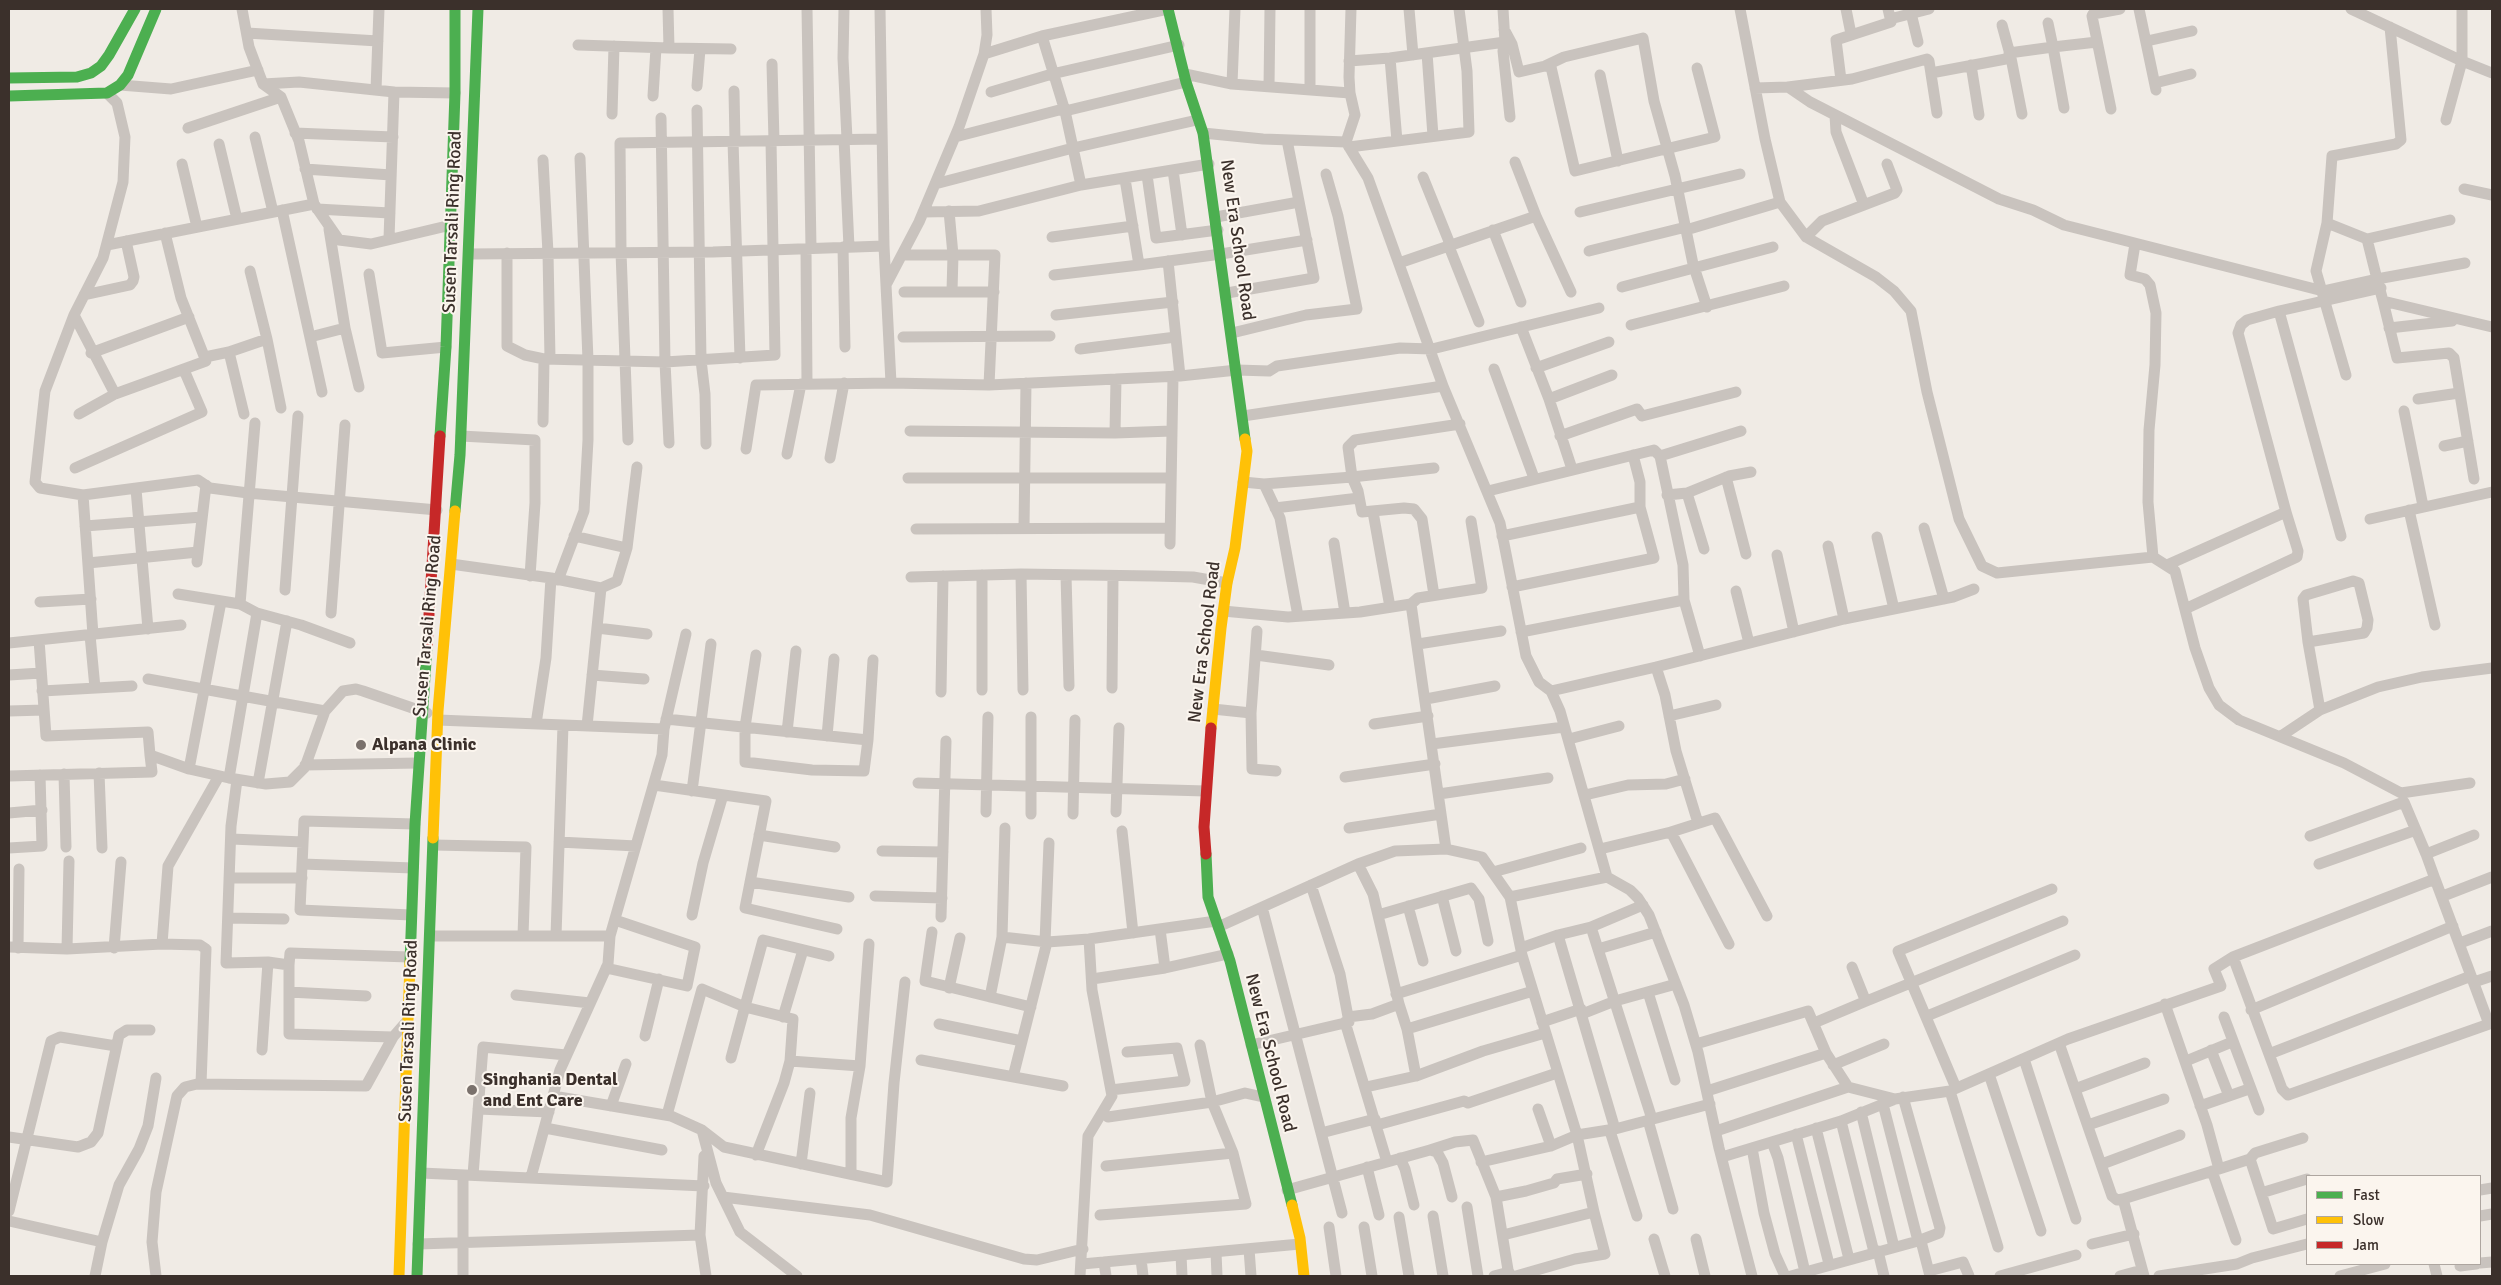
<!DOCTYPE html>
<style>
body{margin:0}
#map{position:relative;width:2501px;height:1285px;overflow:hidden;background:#f0ebe5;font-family:Signika,sans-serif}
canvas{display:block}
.frame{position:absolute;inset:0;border:10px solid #3b302b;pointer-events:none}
.legend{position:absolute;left:2306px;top:1175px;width:175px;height:90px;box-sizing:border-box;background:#fbf5ee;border:1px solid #aea6a0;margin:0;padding:6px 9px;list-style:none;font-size:15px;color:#3b302b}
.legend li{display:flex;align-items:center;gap:10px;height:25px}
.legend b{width:25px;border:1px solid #aea6a0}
</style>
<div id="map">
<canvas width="2501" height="1285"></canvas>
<div class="frame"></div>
<ul class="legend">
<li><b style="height:6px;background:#4caf50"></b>Fast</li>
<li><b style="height:6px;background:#ffc107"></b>Slow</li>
<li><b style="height:6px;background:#c62828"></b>Jam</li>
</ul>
</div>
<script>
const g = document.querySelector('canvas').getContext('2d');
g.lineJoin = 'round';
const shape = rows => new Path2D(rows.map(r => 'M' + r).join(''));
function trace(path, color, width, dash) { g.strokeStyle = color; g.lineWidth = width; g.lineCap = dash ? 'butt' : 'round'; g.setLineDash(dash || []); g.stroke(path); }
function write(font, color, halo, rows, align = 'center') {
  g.font = font + ' Signika,sans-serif'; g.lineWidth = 4; g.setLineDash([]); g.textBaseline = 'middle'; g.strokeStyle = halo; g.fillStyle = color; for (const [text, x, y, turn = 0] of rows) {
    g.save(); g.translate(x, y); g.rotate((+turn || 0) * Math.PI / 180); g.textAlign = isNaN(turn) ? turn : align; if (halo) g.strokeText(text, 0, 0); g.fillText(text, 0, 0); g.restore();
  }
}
const street = shape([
 [242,9,249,47,263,84,281,97,299,141,314,204,339,240,371,244,451,225],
 [807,9,811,248],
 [844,9,843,58,847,139],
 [1409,9,1413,55],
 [1740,9,1765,139,1780,202,1806,237,1876,277,1894,291,1911,311,1927,392,1959,519,1982,566,1997,573,2153,557,2175,571,2195,648,2209,688,2219,705,2239,720,2344,763,2401,793,2470,783],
 [1846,9,1851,34],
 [2139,9,2156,90],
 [2351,9,2462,61,2462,9],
 [1911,13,1918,42],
 [1890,19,1929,9],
 [2002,25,2011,58],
 [1504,29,1512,44,1519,72,1545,66,1551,67,1575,171,1715,137,1697,68],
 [247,33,378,41],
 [1042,36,1065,111,1081,185,1209,164],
 [2147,41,2192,31],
 [1505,42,1503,51,1510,117],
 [578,45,669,48,668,9],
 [669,48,731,49],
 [1427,53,1433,136],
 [2009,53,2053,47,2048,23],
 [984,54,1042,36,1168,9],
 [1390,58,1397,141],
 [1349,61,1390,58,1505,42,1503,9],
 [772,64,774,141],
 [1971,65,1979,115],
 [1545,66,1564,57,1643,38,1654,101,1675,176,1693,264,1707,307],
 [1931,73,2011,58,2022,114],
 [1185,74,1232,84,1350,93,1355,115,1346,142],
 [1600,75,1618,161],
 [1841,80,1836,40,1891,22,1888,9],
 [2155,83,2191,74],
 [263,84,299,82,394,92,389,239],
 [1232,84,1235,9],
 [120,85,171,89,258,70],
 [697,86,700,49],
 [1269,87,1270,9],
 [1788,87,1810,102,1999,199,2033,210,2064,225,2323,291,2377,279,2383,301,2492,327],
 [1755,88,1788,87,1852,79,1927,59,1929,61,1937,113],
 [376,90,379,9],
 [1310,90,1310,9],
 [734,91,735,141],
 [394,92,455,93],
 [991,92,1052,74,1179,45],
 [1350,93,1349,77,1351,9],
 [653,96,656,48],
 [2064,108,2053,47,2097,42],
 [2111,109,2092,16,2093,14,2120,9],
 [697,110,701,360,705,394,706,444],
 [1065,111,1186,82],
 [612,114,614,46],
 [1835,115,1836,132,1864,205],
 [661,118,665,362,669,443],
 [2446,120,2462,61,2492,73],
 [188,128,281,97],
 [295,133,393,137],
 [1203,133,1263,139,1346,142,1368,178,1443,386,1500,523,1526,656,1539,682,1551,691,1560,711,1607,877],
 [255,137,273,212],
 [955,137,1063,109],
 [844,139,849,247],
 [733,141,740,358],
 [219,144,237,219],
 [1349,147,1469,132,1467,71,1459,9],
 [543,160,548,253,550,359],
 [1515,162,1536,216],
 [182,164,197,227],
 [305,169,391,175],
 [1173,170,1182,235],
 [1147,175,1156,238,1218,230],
 [1423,177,1450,244],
 [1125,179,1139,265,1221,254,1307,240],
 [935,184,1073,148,1197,120],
 [2464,189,2492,195],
 [317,209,390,213],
 [282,210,322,392],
 [949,211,953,255,952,291],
 [923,212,979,211,1081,185],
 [1580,212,1740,174],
 [1216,217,1299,202],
 [2327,223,2367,239,2377,279,2465,263],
 [1493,230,1521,302],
 [1686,230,1780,202],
 [1052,237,1133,226],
 [1806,237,1822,221,1895,193,1897,190,1887,164],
 [2367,239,2450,220],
 [1448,244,1479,322],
 [2135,244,2130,275,2145,279,2150,285,2156,313,2155,365,2149,430,2148,502,2153,557],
 [107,245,314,204],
 [843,247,845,347],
 [806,249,807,384],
 [1589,251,1686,227],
 [507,253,507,346,525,355,544,359,665,362,775,355,771,141],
 [469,254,713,252,884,246,880,9],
 [1168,261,1180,376],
 [1399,263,1536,216,1571,292],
 [369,274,382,353,446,347],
 [1054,275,1139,265],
 [887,283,919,222,959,127,984,54,987,35,986,9],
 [1622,287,1773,247],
 [904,292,994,292],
 [1227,293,1314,278,1287,140],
 [84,295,130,285,133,281,134,277,126,241],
 [2383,301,2397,358,2449,353,2454,358,2474,479],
 [2279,311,2341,536],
 [74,315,115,394,206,361,181,298,165,233],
 [1056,315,1173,302],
 [1631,325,1784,286],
 [1521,327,1549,399,1572,469],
 [345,328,359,387],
 [2389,328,2452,321],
 [1232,333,1306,315,1357,309,1338,216,1326,174],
 [310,337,345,328,329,229],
 [903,337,1050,336],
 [267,339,281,408],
 [1080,349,1176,337],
 [229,352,267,339,250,271],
 [91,353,189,317],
 [205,357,229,352,244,414],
 [1536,368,1609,342],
 [1494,369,1534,478],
 [2346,375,2316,271,2327,223,2332,156,2396,144,2401,140,2390,27],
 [891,383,989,385,995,255,902,255],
 [989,385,1180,376,1237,370,1269,371,1277,366,1400,348,1432,349,1599,308],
 [1549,399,1612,375],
 [2418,399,2459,393],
 [2404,411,2423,506],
 [79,414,115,394],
 [1243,416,1443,386],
 [543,422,544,359],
 [910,431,1115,433,1116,379],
 [1115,433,1172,431],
 [461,436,535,440,535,503,530,576],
 [1560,436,1637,409,1642,416,1736,392],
 [628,440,621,252,620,143,882,139],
 [2444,446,2468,441],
 [746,449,756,385,891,383,884,246],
 [787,454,801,384],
 [1660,456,1741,431],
 [830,458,844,383],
 [75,468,202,412,184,370],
 [1434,468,1352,477,1348,447,1355,440,1460,424],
 [1726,477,1746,554],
 [908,478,1171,478],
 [1243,482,1264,484,1280,518,1298,616],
 [1264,484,1352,477,1358,491,1362,512,1404,508,1414,509,1422,519,1434,595],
 [136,489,148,629],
 [1488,491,1654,450,1660,456,1683,565,1684,600],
 [1687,493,1704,549],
 [83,495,40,488,35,482,45,391,74,315,103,258,123,182,125,137,117,103,107,93],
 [1667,495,1687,493,1729,476,1751,472],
 [1275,508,1359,498],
 [2409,510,2435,625],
 [1373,512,1390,607],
 [2370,519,2492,492],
 [85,526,202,517],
 [1024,528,1026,383],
 [1924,528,1944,599],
 [916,529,1170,528],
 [574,536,627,548],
 [1502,536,1640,507],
 [1877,537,1894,609],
 [1334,543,1345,613],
 [1170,544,1173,376],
 [1828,546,1844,619],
 [1777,555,1794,632],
 [197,562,206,485],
 [88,563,198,552],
 [451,564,551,578,601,588,617,581,627,548,637,467],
 [2167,565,2286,512,2238,333,2241,325,2247,320,2279,311,2381,288],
 [1021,574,1023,690],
 [1066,575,1069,686],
 [911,577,1021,574,1153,576,1193,577,1227,583],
 [558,580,584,511,588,440,588,360,580,158],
 [1512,587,1654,558,1640,507,1640,482,1633,455],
 [285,590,298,416],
 [1736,591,1749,643],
 [178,594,240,604,255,423],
 [40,602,91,599],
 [240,604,257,613,301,625,350,643],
 [1411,604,1418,598,1482,588,1471,521],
 [2185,609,2297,557,2298,551,2286,512],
 [1223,611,1288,617,1360,612,1411,604,1446,849],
 [331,613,345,425],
 [597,628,647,634],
 [1521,632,1684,600,1700,656],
 [90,635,95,688],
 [93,635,83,495,198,480,210,488,248,493,437,510],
 [39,640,46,736,148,732,150,755,189,769,229,778,266,784,290,782,305,767,325,711,343,691,356,689,363,691,427,713],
 [2308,642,2364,633,2367,628,2368,620,2359,583,2353,581,2306,595,2303,599,2308,642,2320,710],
 [9,643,181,625],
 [1418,644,1501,631],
 [756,655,745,727,745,762,812,770,864,771,868,740],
 [1256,655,1329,665],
 [1656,667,1844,619,1953,597,1974,589],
 [9,675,41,673],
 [592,675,644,679],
 [148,679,325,711],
 [1112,688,1113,576],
 [982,690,982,575],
 [42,691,132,686],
 [1551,691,1656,667,1665,695,1676,751,1698,823],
 [941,692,943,576],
 [1426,699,1495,686],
 [1213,709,1251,713,1252,769,1276,771],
 [9,711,44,710],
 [1251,713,1257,631],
 [1669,716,1716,705],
 [666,719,868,740,873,660],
 [438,720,664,729],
 [536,724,546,658,551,578],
 [1374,724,1428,716],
 [587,726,601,588],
 [787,732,796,651],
 [827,736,834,659],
 [2281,736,2320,710,2378,687,2422,677,2492,668],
 [1569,739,1619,726],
 [1432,744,1564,727],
 [305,765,418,763],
 [189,769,220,607],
 [99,773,102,848],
 [64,774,66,847],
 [9,776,152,772,150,755],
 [1345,777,1435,764],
 [229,778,257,613],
 [237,780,231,826,226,963,268,962,262,1050],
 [258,783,287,621],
 [918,783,1206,791],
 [654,785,766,801,745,908,837,929],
 [692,791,711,644],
 [1439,794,1548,778],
 [1585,795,1628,785,1666,784,1685,779],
 [986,812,988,717],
 [1116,812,1119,728],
 [9,813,42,810],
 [1031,814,1031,717],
 [1073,814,1075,720],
 [1349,828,1441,814],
 [1122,831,1133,933],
 [1671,832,1715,818,1767,916],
 [759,835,835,847],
 [231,839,303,842],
 [559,842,636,846],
 [434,845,526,847,523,936],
 [9,848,42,846,40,775],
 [1600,849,1671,832,1729,944],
 [882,851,943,852],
 [2426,854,2474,835],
 [302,864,413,868],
 [2319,864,2416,830],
 [1493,872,1581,848],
 [229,878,302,878],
 [2435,879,2489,1024],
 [750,882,849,897],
 [875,896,942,898],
 [1442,896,1456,951],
 [2443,896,2492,877],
 [1510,897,1522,955,1577,1135,1594,1212],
 [1408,906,1423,961],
 [1262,907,1342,1213],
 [411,915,300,910,304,821,415,824],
 [692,915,703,863,723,795],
 [1378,915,1471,888,1479,899,1488,941],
 [941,917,946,741],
 [228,918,284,919],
 [1218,927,1358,864,1395,851,1446,849,1482,857,1510,897,1607,877,1630,890,1638,898,1649,915,1684,1005,1698,1052,1719,1148,1752,1276],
 [1591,927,1652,1119],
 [1160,929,1165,968],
 [932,932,925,981,1031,1007],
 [1558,935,1615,1129,1710,1104],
 [430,936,610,936],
 [556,936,563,725],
 [1002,937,1047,942,1089,939,1216,921],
 [1045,942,1049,843],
 [2460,943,2492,931],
 [162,944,200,945,206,949,201,1084],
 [9,947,67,949,69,861],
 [18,948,19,869],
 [114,948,121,862],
 [1521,948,1558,935,1591,927,1643,905],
 [67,949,162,944,168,866,219,776],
 [1598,949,1656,932],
 [2233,957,2282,1089,2288,1095,2492,1023],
 [268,962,289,965,290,953,409,957],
 [289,965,289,1034,393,1037],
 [606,968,687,986,695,947,615,920],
 [1092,979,1165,968,1228,954],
 [2474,982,2492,976],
 [949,988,960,938],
 [289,992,366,996],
 [1648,992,1675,1080],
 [1396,994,1522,955],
 [516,995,590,1003],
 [990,997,1002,937,1005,828],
 [1864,1002,2063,921],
 [1399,1004,1407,1029,1533,991],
 [2251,1010,2453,926],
 [1582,1014,1615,1001,1676,984],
 [1927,1016,2075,955],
 [783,1017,803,950],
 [1348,1017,1372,1014,1399,1004,1373,894,1358,864],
 [2224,1017,2259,1110],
 [1345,1022,1387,1162],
 [1542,1022,1581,1009],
 [1814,1023,1864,1002,1864,997,1852,967],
 [939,1024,1022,1041],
 [1407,1029,1416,1076,1483,1051,1545,1033],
 [645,1036,659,979],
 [2059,1043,2112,1196,2117,1200,2123,1199,2144,1276],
 [1696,1044,1808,1011,1826,1053,1848,1087,1895,1099,1950,1091,2068,1039,2221,986,2214,969,2233,957,2435,879,2426,854,2404,802,2310,836],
 [1251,1045,1349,1022,1340,974,1311,885],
 [2211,1050,2229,1096],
 [2269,1054,2471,976],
 [731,1058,763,940,829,956],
 [2024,1059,2076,1219],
 [921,1060,1063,1086],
 [790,1061,860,1066,851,1118,851,1174],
 [2186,1061,2232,1042],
 [1833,1065,1884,1044],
 [860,1066,869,944],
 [1989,1074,2041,1231],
 [1013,1077,1047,942],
 [1366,1087,1416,1076],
 [1956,1088,1898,951,2052,889],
 [2075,1089,2145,1063],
 [1111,1090,1185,1081,1177,1048,1127,1052],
 [1707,1091,1826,1053],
 [1950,1091,1998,1247],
 [553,1096,671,1116,702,1130,724,1147,887,1182,894,1083,905,982],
 [1883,1104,1918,1241],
 [611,1106,626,1064],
 [2200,1106,2249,1089],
 [478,1109,549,1112],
 [1538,1109,1551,1146,1577,1135,1615,1129],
 [1861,1112,1894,1247],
 [667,1115,702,989,745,1007,793,1019,790,1061,784,1083,756,1155],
 [1108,1117,1212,1102,1245,1093,1263,1097],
 [1648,1120,1673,1209],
 [1841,1121,1874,1252],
 [1377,1125,1464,1101,1468,1103,1557,1073],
 [2088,1125,2164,1099],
 [545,1128,662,1150],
 [1816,1128,1849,1259],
 [702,1130,716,1183,740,1232,797,1276],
 [1610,1131,1637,1216],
 [1716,1131,1848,1087],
 [1321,1133,1375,1119],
 [1796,1134,1829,1264],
 [9,1137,78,1147,91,1142,98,1133,119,1035,127,1030,150,1030],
 [1772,1142,1778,1158,1805,1272],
 [1752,1148,1764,1213,1775,1254,1785,1276],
 [1430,1150,1455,1142,1473,1140,1496,1197,1509,1276],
 [704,1156,700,1235,706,1276],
 [1722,1157,1841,1121,1893,1100],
 [1400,1158,1405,1169,1414,1205],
 [2250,1159,2255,1153,2303,1138],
 [1481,1162,1551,1146],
 [801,1164,810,1093],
 [2102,1164,2180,1135],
 [1106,1166,1233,1153],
 [1367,1167,1379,1215],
 [2219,1169,2250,1159,2273,1229,2307,1219],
 [2212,1171,2236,1240],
 [421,1173,704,1186],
 [473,1175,483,1047,566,1055],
 [531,1177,560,1070,608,964,610,936,662,755,664,729,686,634],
 [1287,1190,1430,1150,1437,1152,1443,1163,1452,1197],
 [2480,1190,2492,1188],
 [2261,1193,2307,1179],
 [723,1197,870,1215,1024,1259,1037,1260,1083,1249],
 [1496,1197,1526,1191,1554,1183,1557,1179,1587,1174],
 [2123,1199,2219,1169,2207,1125,2165,1004],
 [1467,1207,1478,1276],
 [9,1211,51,1041,60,1037,116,1046],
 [1100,1215,1246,1204,1233,1153,1212,1102,1200,1045],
 [1433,1216,1443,1276],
 [2480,1216,2492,1214],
 [1399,1217,1409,1276],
 [9,1221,102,1242,95,1276],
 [1329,1227,1336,1276],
 [1364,1227,1372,1276],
 [1503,1235,1594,1212,1605,1254,1575,1259,1516,1276],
 [1654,1239,1665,1276],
 [1696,1239,1705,1276],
 [102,1242,119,1185,139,1149,148,1126,156,1078],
 [418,1244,700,1235],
 [2092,1244,2134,1234],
 [1922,1245,1930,1276],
 [1249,1249,1251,1276],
 [1878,1251,1884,1276],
 [1216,1252,1217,1276],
 [1181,1255,1182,1276],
 [1141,1259,1143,1276],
 [1104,1262,1106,1276],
 [2480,1263,2492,1262],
 [1082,1264,1300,1244],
 [2434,1264,2437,1276],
 [2460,1266,2476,1264],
 [1929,1271,1963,1262,1969,1276],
 [156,1276,152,1242,156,1192,177,1096,185,1087,197,1084,366,1086,393,1037,407,1021],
 [463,1276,463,1175],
 [1080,1276,1088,1136,1112,1096,1092,990,1089,939],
 [1494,1276,1509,1272],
 [1791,1276,1918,1241,1939,1233,1940,1228,1903,1097],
 [2000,1276,2076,1255],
 [2120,1276,2142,1270],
 [2159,1276,2237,1264,2252,1258,2307,1244],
 [2340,1276,2385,1264]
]);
const fast = shape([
 [1168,9,1186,82,1203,133,1245,439],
 [9,78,77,77,91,73,101,66,109,55,135,9],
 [9,96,107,93,120,85,128,75,156,9],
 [440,436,446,347,455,93,455,9],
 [455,511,460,455,478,9],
 [1206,854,1208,897,1230,961,1292,1205],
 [410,963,415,824,427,647],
 [417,1276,433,838]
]);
const slow = shape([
 [1211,728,1221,628,1227,583,1235,548,1247,451,1245,439],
 [433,838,438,711,455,511],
 [1292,1205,1300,1238,1304,1276],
 [399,1276,410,963]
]);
const jam = shape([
 [427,647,440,436],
 [1206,854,1204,827,1211,728]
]);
const markers = [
 [361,745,6,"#7a716c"],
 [472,1090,6,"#7a716c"]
];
const streetNames = [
 ["Susen Tarsali Ring Road",453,222,-88],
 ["New Era School Road",1237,240,82],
 ["Susen Tarsali Ring Road",428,626,-85],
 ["New Era School Road",1205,642,-83],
 ["Susen Tarsali Ring Road",409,1031,-88],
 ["New Era School Road",1270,1053,76]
];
const poiNames = [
 ["Alpana Clinic",372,745],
 ["Singhania Dental",483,1080],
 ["and Ent Care",483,1101]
];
trace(street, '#c9c3be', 11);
trace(fast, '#4caf50', 11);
trace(slow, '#ffc107', 11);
trace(jam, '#c62828', 11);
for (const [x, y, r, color] of markers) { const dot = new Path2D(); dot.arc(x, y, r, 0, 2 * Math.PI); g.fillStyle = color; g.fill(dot); trace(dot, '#fbf5ee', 2); }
write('18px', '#3b302b', '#fbf5ee', streetNames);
write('bold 18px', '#3b302b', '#fbf5ee', poiNames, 'left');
</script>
